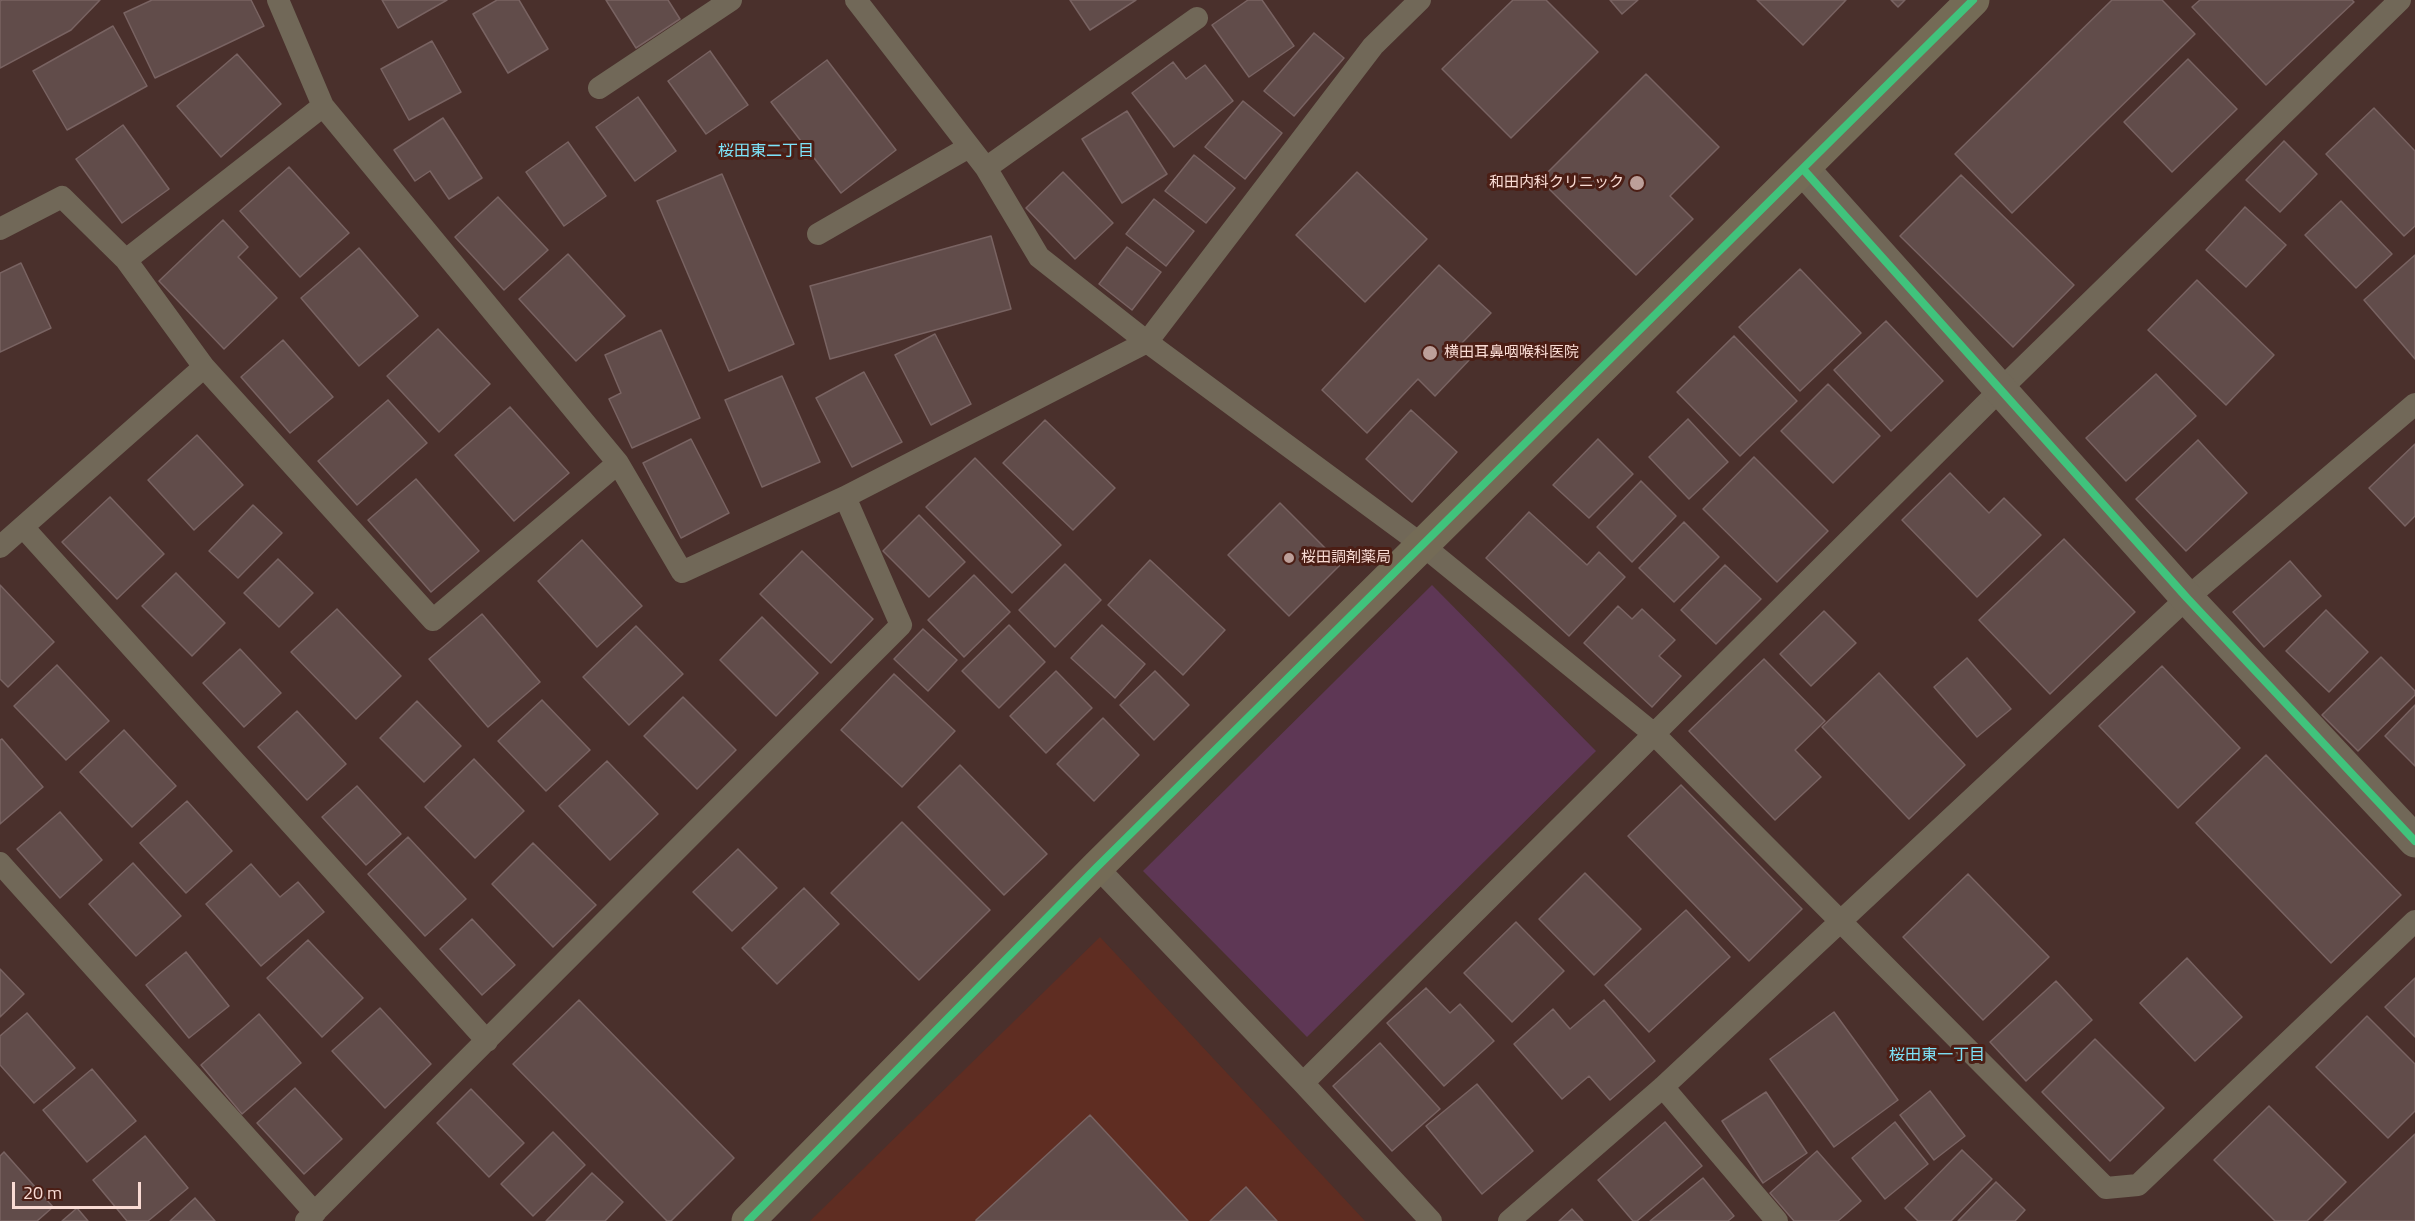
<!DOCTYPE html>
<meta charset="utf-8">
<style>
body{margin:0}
#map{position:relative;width:2415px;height:1221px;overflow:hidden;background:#4a302c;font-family:"Titillium Web",sans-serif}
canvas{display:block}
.scale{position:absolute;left:12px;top:1182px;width:129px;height:27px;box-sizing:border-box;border:3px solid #f9dbd4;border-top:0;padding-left:8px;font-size:18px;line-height:21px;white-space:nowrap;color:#f9dbd4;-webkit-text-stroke:4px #4b1e15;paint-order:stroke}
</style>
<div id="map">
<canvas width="2415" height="1221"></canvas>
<div class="scale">20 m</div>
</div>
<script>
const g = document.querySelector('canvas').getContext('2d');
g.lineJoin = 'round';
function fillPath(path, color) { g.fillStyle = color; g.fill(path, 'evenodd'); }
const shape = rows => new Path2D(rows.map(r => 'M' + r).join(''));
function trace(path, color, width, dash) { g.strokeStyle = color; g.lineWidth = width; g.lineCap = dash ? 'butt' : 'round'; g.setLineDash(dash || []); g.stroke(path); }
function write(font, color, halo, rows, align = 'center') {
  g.font = font + ' "Titillium Web","Noto Sans JP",sans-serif'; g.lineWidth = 6; g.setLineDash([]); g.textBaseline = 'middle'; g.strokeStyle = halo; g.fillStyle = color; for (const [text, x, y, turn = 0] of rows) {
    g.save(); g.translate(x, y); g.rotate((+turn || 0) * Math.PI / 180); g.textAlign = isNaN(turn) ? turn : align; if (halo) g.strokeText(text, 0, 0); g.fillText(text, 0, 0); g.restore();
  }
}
const built = shape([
 [1100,937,1365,1221,810,1221]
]);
const green = shape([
 [1432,585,1596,751,1307,1037,1143,871]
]);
const building = shape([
 [2,0,100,0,71,30,0,68,0,1,2,0],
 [152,0,251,0,264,26,155,78,124,13,152,0],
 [382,0,447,0,398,28,382,0],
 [497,0,519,0,548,49,508,73,473,14,497,0],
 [606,0,668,0,680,19,636,48,606,0],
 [1070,0,1136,0,1090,30,1070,0],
 [1248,0,1262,0,1294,46,1249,77,1212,25,1248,0],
 [1513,0,1546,0,1598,52,1511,138,1442,69,1513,0],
 [1610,0,1638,0,1622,14,1610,0],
 [1757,0,1846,0,1803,45,1757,0],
 [1891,0,1905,0,1898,7,1891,0],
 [2112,0,2162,0,2195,34,2012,213,1955,154,2112,0],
 [2200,0,2352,0,2354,2,2266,85,2192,7,2200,0],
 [113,26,147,86,67,130,33,71,113,26],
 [1314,33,1344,58,1294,116,1264,91,1314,33],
 [432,41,461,92,409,120,381,69,432,41],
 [710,51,748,105,706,134,668,81,710,51],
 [237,54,281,104,221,157,177,106,237,54],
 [2188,59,2237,109,2172,172,2124,122,2188,59],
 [827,60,896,150,841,193,771,102,827,60],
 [1173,62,1186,79,1205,65,1233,101,1174,147,1132,93,1173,62],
 [1646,74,1719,147,1670,196,1693,219,1636,275,1540,180,1646,74],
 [638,97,676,151,635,181,596,127,638,97],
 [1243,101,1282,133,1245,179,1205,147,1243,101],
 [2374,108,2415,151,2415,226,2404,236,2326,154,2374,108],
 [1127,111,1167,174,1122,203,1082,139,1127,111],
 [443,118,482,178,449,199,430,171,415,181,394,150,443,118],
 [123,125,169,189,122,223,76,159,123,125],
 [2284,141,2317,174,2280,212,2246,180,2284,141],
 [568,142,606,196,564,226,526,172,568,142],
 [1194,155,1235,188,1206,223,1165,191,1194,155],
 [289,167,349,233,300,277,240,211,289,167],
 [1063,172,1113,223,1075,259,1026,208,1063,172],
 [1357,172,1427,239,1365,302,1296,235,1357,172],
 [722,174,794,344,729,371,657,201,722,174],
 [1961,175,2074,285,2013,347,1900,236,1961,175],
 [498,197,548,250,504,290,455,237,498,197],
 [1154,199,1194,231,1166,266,1126,234,1154,199],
 [2341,201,2392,254,2356,288,2305,235,2341,201],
 [2245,207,2286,245,2246,287,2206,250,2245,207],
 [223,220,248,247,238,257,277,298,224,349,159,281,223,220],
 [991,236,1011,309,830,359,810,286,991,236],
 [1127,247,1161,272,1132,310,1099,284,1127,247],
 [359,248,418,316,359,366,301,298,359,248],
 [568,254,625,316,576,361,519,299,568,254],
 [2415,255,2415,359,2364,300,2415,255],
 [21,263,51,328,0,352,0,273,21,263],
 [1439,265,1491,313,1461,344,1473,356,1435,396,1418,379,1367,433,1322,390,1439,265],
 [1800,269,1861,333,1800,391,1739,327,1800,269],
 [2197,280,2274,355,2226,405,2148,330,2197,280],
 [1886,321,1943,381,1891,431,1834,370,1886,321],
 [438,329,490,384,439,432,387,376,438,329],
 [661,330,700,418,632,448,609,399,621,393,605,355,661,330],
 [935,334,971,404,931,425,895,355,935,334],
 [1734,336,1797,401,1740,456,1677,392,1734,336],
 [283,340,333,397,290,433,241,377,283,340],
 [864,372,902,442,852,467,816,398,864,372],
 [2156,374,2196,416,2126,481,2086,438,2156,374],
 [782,376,820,462,762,487,725,400,782,376],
 [1828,384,1880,436,1833,483,1781,431,1828,384],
 [388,400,427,443,357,505,318,461,388,400],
 [510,407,569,473,514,521,455,455,510,407],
 [1411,410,1457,452,1412,502,1366,459,1411,410],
 [1688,419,1728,462,1689,499,1649,457,1688,419],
 [1045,420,1115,488,1073,530,1003,463,1045,420],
 [197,435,243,485,194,530,148,480,197,435],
 [691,439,729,513,681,538,643,463,691,439],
 [1598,439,1633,474,1589,518,1553,485,1598,439],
 [2198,440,2247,493,2186,551,2136,499,2198,440],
 [2415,444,2415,516,2405,526,2369,488,2415,444],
 [1754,457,1828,531,1777,582,1703,509,1754,457],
 [975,458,1061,545,1012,593,926,507,975,458],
 [1950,473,1989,513,2004,498,2041,535,1977,597,1902,520,1950,473],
 [416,479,479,551,431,592,368,520,416,479],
 [1641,481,1676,516,1632,562,1597,527,1641,481],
 [110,497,164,554,117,599,62,542,110,497],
 [1280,503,1341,564,1289,616,1228,555,1280,503],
 [253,505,282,533,238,578,209,551,253,505],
 [1529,512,1587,565,1599,552,1625,577,1569,636,1486,558,1529,512],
 [919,515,965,562,929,597,883,551,919,515],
 [1684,522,1719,557,1674,602,1639,568,1684,522],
 [2064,539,2135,612,2050,694,1979,620,2064,539],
 [582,540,642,606,597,647,538,581,582,540],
 [802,551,873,619,831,663,760,594,802,551],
 [278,559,313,593,279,627,244,593,278,559],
 [1150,560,1225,630,1183,675,1108,605,1150,560],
 [2290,561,2321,596,2264,647,2233,612,2290,561],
 [1065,564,1101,600,1055,647,1019,610,1065,564],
 [1725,565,1761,599,1716,644,1681,610,1725,565],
 [176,573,225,623,192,656,142,606,176,573],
 [974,575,1010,612,964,657,928,620,974,575],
 [0,585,54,642,8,687,0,679,0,585],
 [1618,606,1632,619,1642,609,1675,640,1659,656,1681,676,1652,707,1584,643,1618,606],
 [337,609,401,676,356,719,291,652,337,609],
 [2326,610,2368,652,2329,692,2286,651,2326,610],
 [1824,611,1856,643,1811,686,1780,654,1824,611],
 [482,614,540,682,488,727,429,659,482,614],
 [762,617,818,673,776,716,720,660,762,617],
 [1009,625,1045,662,999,708,962,671,1009,625],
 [1102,625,1145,664,1115,698,1071,658,1102,625],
 [636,626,683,674,629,725,583,677,636,626],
 [923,629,957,660,928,691,894,659,923,629],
 [240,649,281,693,244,727,203,683,240,649],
 [2381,657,2415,691,2415,695,2358,751,2322,715,2381,657],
 [1967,658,2011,709,1977,737,1934,687,1967,658],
 [1764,659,1825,721,1795,750,1821,777,1775,820,1689,731,1764,659],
 [57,665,109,721,66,760,14,706,57,665],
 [2162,666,2240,748,2178,808,2099,726,2162,666],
 [1056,671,1092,708,1046,753,1010,716,1056,671],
 [1155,671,1189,705,1154,740,1120,705,1155,671],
 [1879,673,1965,765,1909,819,1822,727,1879,673],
 [894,674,955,731,902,787,841,730,894,674],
 [683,697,736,750,697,789,644,736,683,697],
 [542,700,590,750,546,791,498,741,542,700],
 [417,701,461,746,424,782,380,738,417,701],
 [2415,705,2415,766,2385,736,2415,705],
 [297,711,346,764,307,800,258,747,297,711],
 [1103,718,1139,755,1094,801,1057,764,1103,718],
 [124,730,176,786,132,827,80,772,124,730],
 [2,739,43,787,0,824,0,740,2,739],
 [2266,755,2401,895,2331,963,2196,823,2266,755],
 [474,759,524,811,475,858,425,807,474,759],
 [607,761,658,814,610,860,559,806,607,761],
 [960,765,1047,854,1004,895,918,807,960,765],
 [1681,785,1802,909,1749,961,1628,836,1681,785],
 [357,786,401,834,366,865,322,817,357,786],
 [187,801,232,851,186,893,140,843,187,801],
 [60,812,102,860,60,898,17,849,60,812],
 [902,822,990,910,919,980,831,893,902,822],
 [408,837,466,899,425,936,368,874,408,837],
 [533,843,596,905,553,947,492,884,533,843],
 [738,849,777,888,732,931,693,892,738,849],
 [133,863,181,916,136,956,89,904,133,863],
 [251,864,280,897,298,882,324,912,261,966,206,904,251,864],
 [1585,873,1641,929,1594,975,1539,919,1585,873],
 [1968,874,2049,957,1983,1020,1903,937,1968,874],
 [804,888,839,924,777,984,742,948,804,888],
 [1686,910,1730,957,1649,1032,1605,985,1686,910],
 [472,919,515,965,482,995,440,949,472,919],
 [1516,922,1564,971,1512,1022,1464,973,1516,922],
 [308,940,363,998,322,1037,267,978,308,940],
 [186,952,229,1006,189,1038,146,985,186,952],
 [2187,958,2242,1017,2195,1061,2140,1003,2187,958],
 [0,969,24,994,0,1017,0,969],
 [2415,978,2415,1037,2385,1007,2415,978],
 [2056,981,2092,1020,2026,1081,1990,1042,2056,981],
 [1426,988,1450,1013,1460,1004,1494,1041,1444,1086,1387,1023,1426,988],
 [579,1000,734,1158,671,1221,667,1221,513,1064,579,1000],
 [1604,1000,1655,1061,1610,1100,1589,1076,1562,1099,1514,1044,1553,1009,1570,1029,1604,1000],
 [380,1008,431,1064,385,1108,332,1051,380,1008],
 [1834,1012,1898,1100,1834,1147,1770,1059,1834,1012],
 [27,1013,75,1068,34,1103,0,1065,0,1036,27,1013],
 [259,1014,301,1063,242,1114,201,1065,259,1014],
 [2367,1016,2415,1064,2415,1111,2388,1138,2316,1067,2367,1016],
 [2095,1039,2164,1108,2110,1161,2042,1092,2095,1039],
 [1380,1043,1440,1109,1392,1151,1333,1086,1380,1043],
 [92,1069,136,1121,87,1162,43,1110,92,1069],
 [1477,1084,1533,1151,1482,1194,1426,1126,1477,1084],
 [295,1088,342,1139,304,1174,257,1123,295,1088],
 [471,1089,524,1143,489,1177,437,1123,471,1089],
 [1930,1091,1965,1136,1934,1160,1900,1115,1930,1091],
 [1766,1092,1807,1153,1763,1183,1722,1121,1766,1092],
 [2269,1106,2346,1182,2307,1221,2275,1221,2214,1160,2269,1106],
 [1090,1115,1188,1221,976,1221,976,1220,1090,1115],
 [1665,1122,1702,1166,1637,1221,1633,1221,1598,1180,1665,1122],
 [1895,1122,1928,1164,1885,1199,1852,1158,1895,1122],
 [553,1132,585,1165,533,1216,501,1184,553,1132],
 [2415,1134,2415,1221,2324,1221,2415,1134],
 [145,1136,188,1188,148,1221,127,1221,93,1180,145,1136],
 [1962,1150,1992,1179,1951,1221,1918,1221,1905,1208,1962,1150],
 [1817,1151,1861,1201,1838,1221,1794,1221,1770,1193,1817,1151],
 [4,1152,53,1207,37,1221,0,1221,0,1156,4,1152],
 [592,1173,623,1202,605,1221,546,1221,592,1173],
 [1703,1178,1734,1216,1728,1221,1650,1221,1703,1178],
 [1996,1182,2025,1210,2015,1221,1958,1221,1996,1182],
 [1246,1187,1277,1221,1210,1221,1246,1187],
 [195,1198,215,1221,170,1221,195,1198],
 [77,1208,88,1221,62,1221,77,1208],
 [1572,1209,1583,1221,1559,1221,1572,1209]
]);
const lane = shape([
 [278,0,323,106,618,463,682,572,845,497,1147,342,1373,46,1420,0],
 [856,0,986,168,1039,257,1147,342,1421,544,1654,734,2106,1188,2138,1185,2415,921],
 [599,88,731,0],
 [986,168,1197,18],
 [0,229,62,197,126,260,204,367],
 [818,234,969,147],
 [126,260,323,106],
 [23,527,487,1041],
 [0,547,204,367,433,620,618,463],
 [0,863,315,1213],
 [1097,867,1303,1083,1431,1221],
 [1303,1083,2000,390,2400,0],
 [1663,1087,1777,1221],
 [306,1221,901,625,845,497],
 [1509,1221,1663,1087,2187,598,2415,404]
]);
const street = shape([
 [1803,169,2187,598,2415,841]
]);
const secondary = shape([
 [748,1221,1097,867,1973,0]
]);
const cycleway = shape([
 [1803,169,2187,598,2415,841],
 [748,1221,1097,867,1973,0]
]);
const markers = [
 [1637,183,8,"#bc9f99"],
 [1430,353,8,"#bc9f99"],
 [1289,558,6,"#bc9f99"]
];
const poiNames = [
 ["和田内科クリニック",1624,183,"right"],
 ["横田耳鼻咽喉科医院",1444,353],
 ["桜田調剤薬局",1301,558]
];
const neighbourhoodNames = [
 ["桜田東二丁目",766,152],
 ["桜田東一丁目",1937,1056]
];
fillPath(built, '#5f2d22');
fillPath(green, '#5e3755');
fillPath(building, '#614c4a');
trace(building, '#796362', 1.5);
trace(lane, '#716858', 22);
trace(street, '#716858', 33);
trace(secondary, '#746b56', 33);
trace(cycleway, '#40c37c', 8);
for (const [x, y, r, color] of markers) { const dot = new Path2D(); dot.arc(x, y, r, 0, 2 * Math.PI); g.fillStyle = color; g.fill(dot); trace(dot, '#4b1e15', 2); }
write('15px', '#f9dbd4', '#4b1e15', poiNames, 'left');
write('16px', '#7de3f9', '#4b1e15', neighbourhoodNames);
</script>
